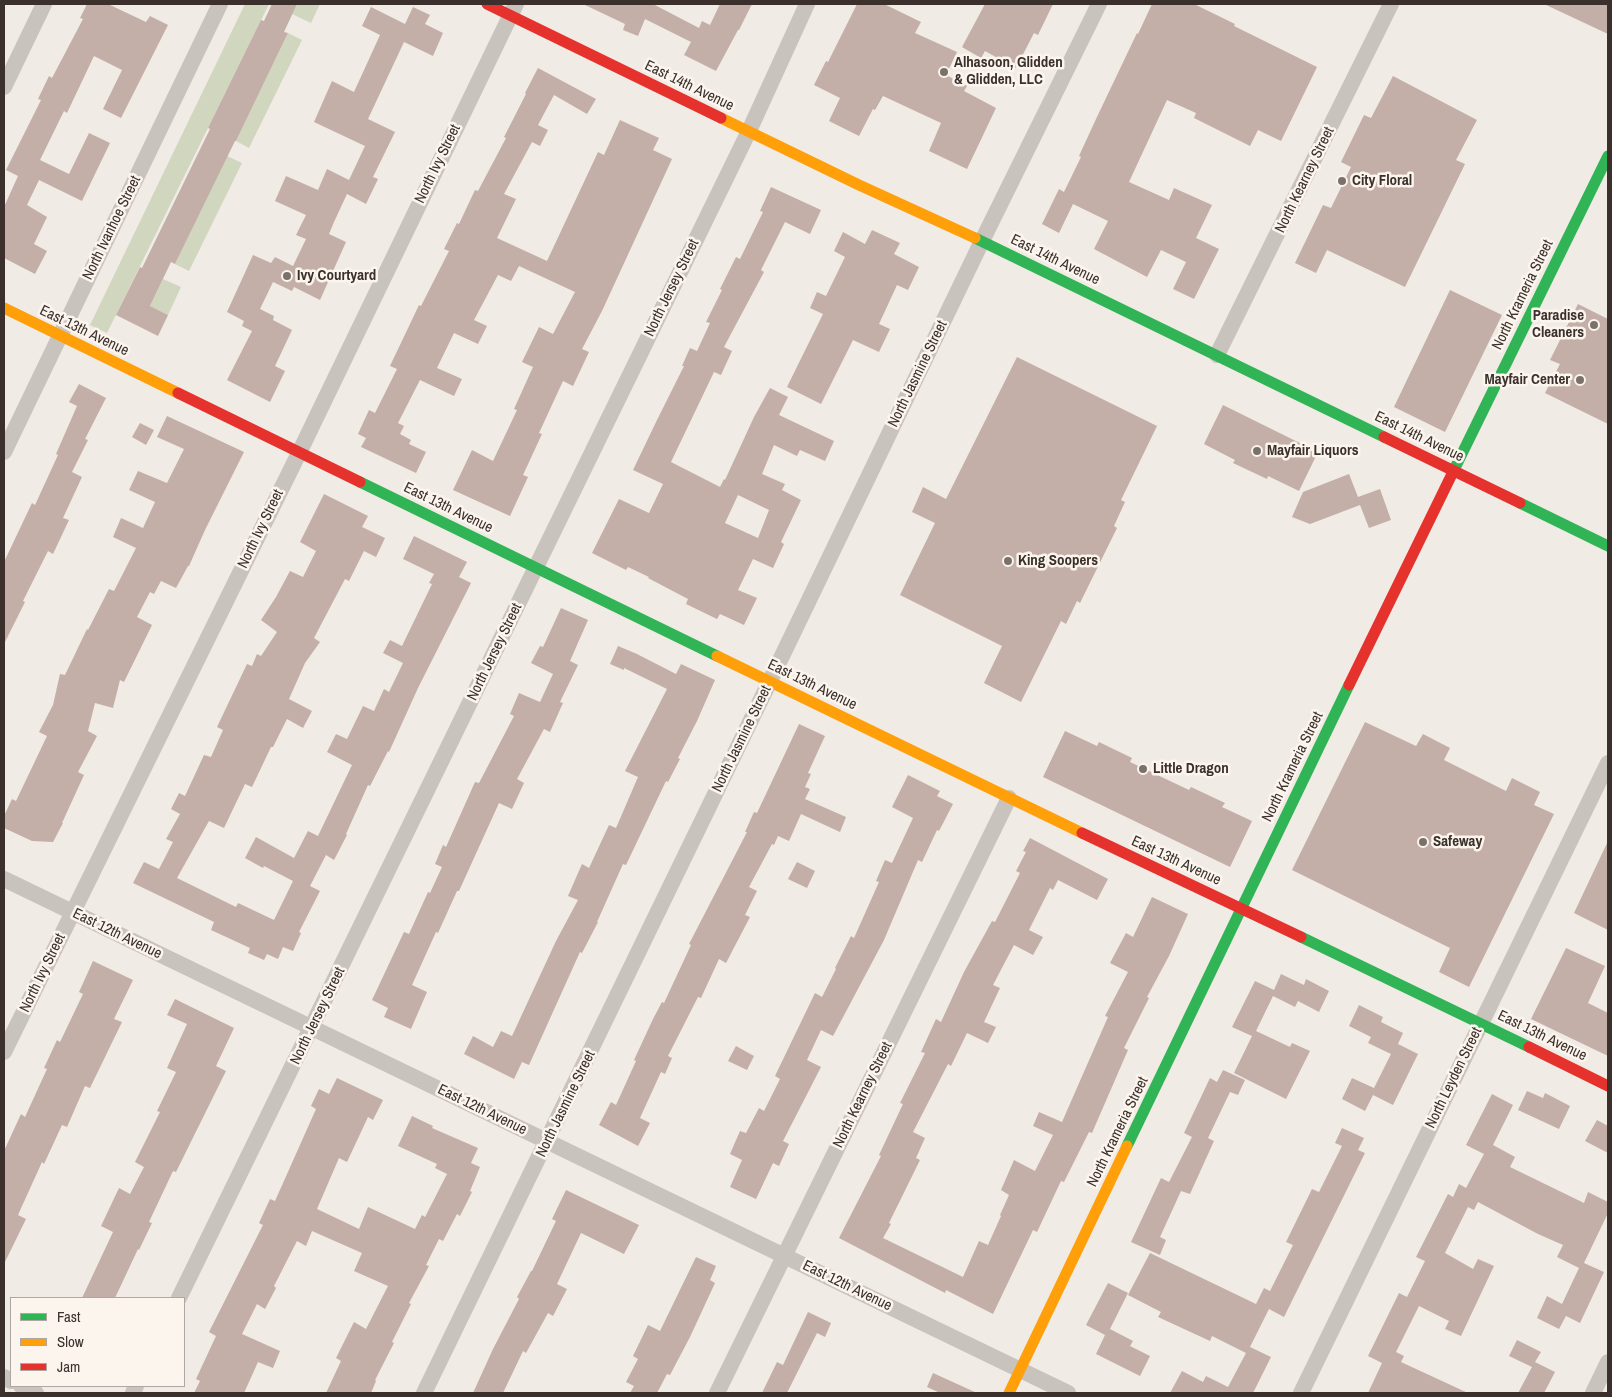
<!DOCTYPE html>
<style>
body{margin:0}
#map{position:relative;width:1612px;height:1397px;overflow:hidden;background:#f0ebe5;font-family:"Archivo Narrow",sans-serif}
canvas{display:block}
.frame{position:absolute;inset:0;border:5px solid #3b302b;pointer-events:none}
.legend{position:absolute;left:10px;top:1297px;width:175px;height:90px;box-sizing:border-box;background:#fbf5ee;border:1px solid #aea6a0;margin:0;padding:6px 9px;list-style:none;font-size:15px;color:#3b302b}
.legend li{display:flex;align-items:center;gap:10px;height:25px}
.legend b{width:25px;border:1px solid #aea6a0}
</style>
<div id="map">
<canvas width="1612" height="1397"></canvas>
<div class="frame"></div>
<ul class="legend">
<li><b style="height:6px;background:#30b455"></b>Fast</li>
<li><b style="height:6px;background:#ff9f0a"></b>Slow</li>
<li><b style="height:6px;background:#e5322d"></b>Jam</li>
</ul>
</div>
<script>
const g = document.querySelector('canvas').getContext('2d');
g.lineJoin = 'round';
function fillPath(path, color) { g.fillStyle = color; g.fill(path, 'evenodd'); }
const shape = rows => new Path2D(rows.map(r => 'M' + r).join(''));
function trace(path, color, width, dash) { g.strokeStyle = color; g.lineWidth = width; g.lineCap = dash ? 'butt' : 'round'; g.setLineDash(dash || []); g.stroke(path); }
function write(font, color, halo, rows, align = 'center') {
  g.font = font + ' "Archivo Narrow",sans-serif'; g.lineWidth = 5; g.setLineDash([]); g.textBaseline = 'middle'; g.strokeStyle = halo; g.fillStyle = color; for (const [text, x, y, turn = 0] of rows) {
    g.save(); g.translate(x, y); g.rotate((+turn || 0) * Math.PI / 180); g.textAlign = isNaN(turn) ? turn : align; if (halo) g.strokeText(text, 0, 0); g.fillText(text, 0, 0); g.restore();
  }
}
const green = shape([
 [245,4,269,4,107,333,90,325],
 [297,4,320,4,311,23,292,14],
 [288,33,302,40,249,148,236,141],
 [227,156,242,163,189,271,175,264],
 [163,279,181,287,168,315,150,306]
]);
const building = shape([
 [87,4,108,4,146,22,150,16,168,25,121,118,103,109,122,70,94,56,67,113,64,111,40,160,69,174,89,133,110,143,82,201,39,180,27,205,47,217,34,244,47,251,35,274,4,258,4,207,18,176,6,170,41,100,38,99,49,76,52,78,83,19,80,18],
 [272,4,297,4,284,32,288,33,236,141,235,141,175,264,171,262,150,306,168,315,158,336,116,315,140,267,142,268,210,129,208,128,261,20,264,21],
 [583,4,653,4,699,28,702,21,710,25,720,4,752,4,739,30,738,30,716,71,684,55,691,42,645,19,638,36,623,30,625,24],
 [857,4,884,4,921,22,915,33,957,52,946,75,967,86,964,91,996,108,967,169,929,151,941,123,883,96,875,110,873,109,859,136,829,121,840,98,814,85,826,61,828,62],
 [985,4,1053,4,1038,35,1034,33,1016,68,985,51,981,58,962,47],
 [1152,4,1194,4,1235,24,1234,26,1317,67,1281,141,1258,130,1250,146,1194,118,1196,113,1167,100,1129,182,1169,200,1174,188,1212,205,1196,238,1219,249,1194,299,1173,289,1186,262,1161,250,1147,277,1094,249,1108,221,1073,204,1059,233,1042,224,1059,189,1064,192,1081,157,1079,156,1096,119,1137,33,1138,34],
 [1544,4,1608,4,1608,34],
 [371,7,405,24,413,7,430,15,425,24,443,33,433,56,404,42,368,119,395,132,373,177,378,179,366,204,347,194,334,222,329,234,346,242,320,300,294,287,292,291,273,282,260,309,274,316,273,320,292,330,275,366,285,371,270,402,227,380,252,331,242,326,244,321,227,312,253,255,271,263,275,257,293,266,306,239,296,235,306,215,275,201,286,176,318,190,327,169,349,180,365,146,314,122,332,81,354,92,380,35,362,26],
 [538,68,596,99,587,114,554,95,538,125,548,130,540,146,532,142,504,194,516,199,497,238,547,261,598,152,604,155,620,120,659,138,653,150,672,159,602,311,582,349,589,352,573,386,563,381,539,433,542,434,523,475,528,477,510,516,453,490,472,450,493,461,517,410,514,409,533,367,522,362,539,327,553,334,575,292,519,266,511,281,498,275,474,320,487,326,478,344,454,333,437,368,462,379,454,396,420,380,398,423,404,426,400,434,411,440,409,444,426,452,416,473,361,447,366,438,358,434,369,410,375,413,397,369,390,366,419,305,421,306,449,251,444,249,457,223,459,224,475,190,478,191,506,138,504,137,526,94,525,93],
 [1393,76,1477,120,1456,160,1465,164,1405,287,1327,250,1316,273,1295,263,1323,205,1331,208,1351,167,1341,162,1364,115,1371,118],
 [771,187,821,210,810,234,785,222,761,270,764,272,724,347,732,351,721,375,714,372,671,462,720,487,724,479,725,480,754,417,770,388,788,397,779,415,834,441,825,461,800,450,797,456,774,445,762,474,785,484,782,490,801,500,781,542,784,544,773,568,753,559,738,590,757,598,744,625,720,614,717,619,686,604,688,599,648,578,649,577,628,567,626,570,592,553,619,499,649,513,663,484,633,470,657,420,684,366,682,366,690,348,697,351,710,323,706,322,722,290,720,289,736,257,740,259,763,212,760,211],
 [738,495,769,510,758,538,725,523],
 [872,230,900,243,894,254,919,267,908,290,897,285,879,324,890,329,879,352,853,340,821,404,787,387,823,314,810,308,817,292,826,296,845,257,834,251,843,232,865,244],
 [1450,290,1502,315,1445,432,1394,407],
 [1578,304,1608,319,1608,424,1545,393,1560,364,1550,360],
 [1017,357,1157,426,1121,500,1125,502,1114,526,1117,528,1080,603,1077,601,1066,624,1061,621,1021,702,984,683,1002,646,900,595,935,523,912,512,923,487,946,499],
 [79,384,106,398,85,439,88,440,72,472,82,477,63,518,69,520,53,554,48,551,23,601,25,602,4,644,4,562,32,503,35,505,58,455,56,454,77,406,69,402],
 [1223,405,1318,452,1299,491,1268,476,1267,479,1233,463,1235,460,1204,444],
 [167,416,244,452,205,530,189,566,188,566,176,588,161,581,154,594,150,592,137,617,152,625,124,682,120,680,113,708,95,703,88,731,97,736,78,772,84,775,62,823,63,823,53,842,32,841,4,828,4,816,12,799,16,801,47,736,39,732,53,705,60,674,65,675,87,629,88,630,109,589,114,591,136,548,113,537,121,518,143,528,155,502,129,490,138,471,167,483,184,449,157,437],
 [140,423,154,430,146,445,132,437],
 [1349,474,1358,497,1380,489,1391,520,1369,528,1360,505,1310,524,1292,517,1303,492],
 [324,494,368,516,362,527,385,538,376,557,364,551,349,581,345,579,314,638,320,642,305,663,289,699,312,711,303,728,287,719,273,747,271,747,252,787,245,784,224,828,209,821,177,878,236,907,238,903,274,920,293,881,264,866,263,868,245,858,256,837,294,858,308,831,318,836,352,765,327,752,336,734,347,739,363,706,374,711,384,689,389,692,403,663,383,653,390,640,402,646,432,584,429,583,434,574,403,559,414,536,467,562,459,577,471,583,418,688,389,752,388,751,370,786,368,785,346,834,347,835,334,860,326,855,310,886,320,891,299,932,301,933,293,951,283,947,278,959,267,954,264,960,248,953,250,948,211,930,214,922,133,883,144,862,159,869,173,842,166,839,180,814,171,809,179,793,185,796,204,755,211,757,223,730,217,727,247,664,252,666,257,654,261,656,277,632,261,620,276,597,290,571,303,577,316,551,300,542],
 [561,608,588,620,570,661,578,665,560,702,563,703,550,732,544,729,517,779,524,783,512,809,499,803,459,891,457,891,438,933,436,932,412,985,427,992,411,1029,384,1017,388,1008,372,1000,404,932,409,934,428,892,430,893,442,867,435,864,443,845,446,847,475,782,479,783,514,716,510,714,519,693,540,702,553,674,531,663,540,646,543,647],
 [618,646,637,654,676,674,681,664,715,680,697,721,678,758,680,759,668,782,666,781,626,865,623,864,597,922,598,922,582,953,580,952,529,1065,522,1062,514,1079,464,1054,473,1036,493,1047,501,1031,512,1036,556,941,578,900,568,896,582,864,589,868,609,825,616,828,638,777,625,771,667,689,624,668,624,670,610,664],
 [1365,722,1416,746,1423,734,1450,748,1444,760,1506,791,1512,778,1540,792,1534,805,1554,814,1469,987,1439,972,1450,948,1292,870],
 [799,724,825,736,808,773,811,774,805,787,810,789,805,799,846,817,840,832,801,814,789,841,778,836,774,845,772,844,749,887,757,891,745,915,750,917,726,963,719,959,701,998,698,997,668,1056,672,1058,665,1074,661,1072,640,1118,650,1123,638,1146,599,1125,611,1102,616,1105,636,1061,634,1060,653,1019,662,1002,664,1003,691,945,689,944,747,832,745,832,754,812,757,813],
 [1065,731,1097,746,1099,742,1132,758,1130,762,1189,790,1191,787,1225,803,1222,807,1252,821,1230,867,1043,777],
 [908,775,940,791,937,796,953,804,939,831,937,830,922,862,918,860,884,940,833,1036,821,1030,807,1060,821,1067,783,1141,789,1144,779,1166,773,1163,756,1199,730,1187,742,1160,730,1154,740,1131,746,1133,759,1108,764,1111,780,1079,775,1076,815,993,822,997,836,969,835,968,851,936,854,938,879,882,876,881,885,860,892,863,913,818,892,807],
 [1030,838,1108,879,1097,900,1058,880,1053,890,1050,888,1029,930,1043,937,1033,955,1014,945,993,985,1000,988,984,1022,996,1027,988,1043,967,1033,951,1066,948,1064,913,1132,925,1138,916,1158,920,1160,889,1223,891,1224,883,1238,963,1277,979,1241,988,1245,1001,1216,1000,1215,1009,1195,1001,1190,1014,1160,1035,1171,1053,1135,1033,1126,1039,1112,1062,1122,1108,1017,1105,1016,1128,972,1110,963,1126,933,1133,937,1152,897,1188,914,1169,956,1147,997,1149,998,1124,1048,1128,1050,1092,1133,1089,1132,1064,1182,1061,1181,1037,1232,1033,1230,993,1314,946,1290,945,1293,839,1238,881,1156,879,1155,903,1104,900,1103,925,1053,921,1052,936,1019,941,1022,964,972,992,921,995,922,1020,873,1016,871,1026,852,1023,851],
 [1608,841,1608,930,1574,913],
 [797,862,815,871,807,888,788,879],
 [1566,948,1605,966,1588,1003,1608,1013,1608,1056,1531,1019],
 [93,961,133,980,114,1019,122,1022,90,1088,85,1086,67,1127,62,1125,44,1164,42,1162,18,1215,26,1219,4,1264,4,1151,21,1114,25,1117,47,1069,44,1068,57,1040,60,1042,83,994,79,992],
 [1281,974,1304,985,1306,979,1329,991,1319,1012,1298,1001,1295,1007,1273,996,1256,1031,1290,1047,1292,1043,1310,1051,1286,1099,1234,1073,1252,1036,1232,1027,1255,981,1274,990],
 [175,999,234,1028,216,1066,226,1071,176,1172,173,1171,149,1222,152,1223,139,1250,138,1249,115,1298,82,1298,113,1232,101,1226,119,1188,130,1194,144,1167,135,1162,160,1112,157,1111,176,1072,167,1068,187,1024,167,1015],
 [1359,1005,1383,1017,1381,1022,1403,1033,1398,1044,1418,1054,1393,1105,1373,1095,1365,1111,1342,1099,1352,1078,1374,1088,1391,1054,1368,1043,1371,1037,1349,1026],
 [736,1046,754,1056,747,1070,728,1061],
 [1223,1070,1245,1080,1238,1095,1230,1092,1208,1138,1214,1141,1190,1194,1181,1191,1160,1237,1166,1240,1160,1255,1131,1242,1161,1178,1169,1182,1192,1137,1184,1133,1210,1078,1217,1082],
 [337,1078,383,1100,373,1120,368,1117,347,1162,339,1158,317,1209,359,1229,368,1207,415,1229,422,1215,425,1217,447,1174,435,1168,437,1164,398,1146,412,1116,433,1126,432,1128,478,1148,471,1163,480,1167,470,1191,472,1192,460,1216,457,1214,443,1241,439,1239,426,1265,429,1266,409,1303,411,1304,392,1342,394,1343,375,1380,376,1381,371,1393,326,1393,341,1361,336,1358,354,1322,366,1329,388,1286,354,1271,362,1253,312,1231,306,1246,297,1241,274,1286,276,1288,265,1309,257,1304,242,1334,280,1351,273,1368,258,1362,244,1393,194,1393,200,1381,196,1379,216,1336,209,1332,263,1225,259,1223,270,1199,275,1201,316,1109,311,1106,319,1089,329,1094],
 [1527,1091,1543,1098,1545,1093,1570,1106,1559,1129,1518,1110],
 [1492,1094,1513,1105,1493,1145,1515,1157,1510,1167,1584,1203,1588,1192,1608,1202,1608,1213,1584,1263,1604,1272,1580,1323,1566,1316,1559,1329,1537,1318,1547,1296,1562,1304,1579,1268,1557,1257,1563,1245,1538,1234,1478,1202,1474,1210,1468,1207,1445,1253,1473,1269,1478,1259,1494,1266,1461,1336,1445,1329,1449,1321,1419,1306,1396,1352,1404,1356,1401,1362,1468,1393,1368,1393,1382,1363,1368,1356,1399,1293,1407,1297,1425,1261,1416,1257,1448,1194,1453,1197,1459,1184,1466,1188,1484,1154,1466,1145],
 [1597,1120,1608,1126,1608,1153,1585,1141],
 [1342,1128,1364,1138,1358,1150,1365,1153,1284,1317,1269,1309,1250,1347,1271,1357,1253,1393,1170,1393,1182,1371,1203,1382,1206,1376,1228,1387,1246,1353,1212,1336,1210,1341,1158,1317,1161,1312,1128,1295,1150,1253,1256,1304,1264,1288,1270,1291,1293,1245,1286,1242,1312,1189,1319,1192,1342,1146,1335,1143],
 [566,1190,639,1225,624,1254,581,1233,557,1284,567,1289,553,1316,548,1313,526,1353,523,1351,503,1393,473,1393,493,1349,519,1299,517,1297,531,1271,532,1271,556,1221,552,1219],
 [696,1257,716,1266,710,1280,715,1283,690,1337,670,1375,667,1374,657,1393,630,1393,634,1386,626,1382,638,1359,633,1356,648,1325,660,1331],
 [1108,1283,1128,1293,1110,1329,1133,1341,1130,1346,1150,1356,1140,1376,1096,1354,1105,1335,1086,1325],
 [808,1312,831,1323,825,1337,817,1333,787,1393,762,1393,777,1362,783,1365],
 [1517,1340,1541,1352,1535,1362,1555,1372,1544,1393,1518,1393,1532,1367,1509,1356],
 [933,1373,977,1393,940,1393,927,1387]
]);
const street = shape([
 [4,87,44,4],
 [1217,355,1391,4],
 [4,452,220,4],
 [4,879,1068,1393],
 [4,1052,299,453,516,4],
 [179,1298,749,131,807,4],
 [4,1377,11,1381],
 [21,1386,36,1393],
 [133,1393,136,1386],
 [424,1393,770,681,982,241,1099,4],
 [717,1393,1009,798],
 [1301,1393,1608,763],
 [1593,1393,1608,1362]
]);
const fast = shape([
 [975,238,1384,437],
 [1452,474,1608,156],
 [360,482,717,656],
 [1520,503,1608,546],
 [1301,937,1529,1047],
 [1127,1146,1349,685]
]);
const slow = shape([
 [721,118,859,185,975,238],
 [4,308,178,393],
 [717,656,1082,833],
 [1009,1393,1127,1146]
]);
const jam = shape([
 [487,4,721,118],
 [178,393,360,482],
 [1384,437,1520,503],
 [1349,685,1452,474],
 [1082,833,1301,937],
 [1529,1047,1608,1086]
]);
const markers = [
 [944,72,5,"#7a716c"],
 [1342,181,5,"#7a716c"],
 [287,276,5,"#7a716c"],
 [1594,325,5,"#7a716c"],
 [1580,380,5,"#7a716c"],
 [1257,451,5,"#7a716c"],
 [1008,561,5,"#7a716c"],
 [1143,769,5,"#7a716c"],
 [1423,842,5,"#7a716c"]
];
const poiNames = [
 ["Alhasoon, Glidden",954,63],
 ["& Glidden, LLC",954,80],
 ["City Floral",1352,181],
 ["Ivy Courtyard",297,276],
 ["Paradise",1584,316,"right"],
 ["Cleaners",1584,333,"right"],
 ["Mayfair Center",1570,380,"right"],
 ["Mayfair Liquors",1267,451],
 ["King Soopers",1018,561],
 ["Little Dragon",1153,769],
 ["Safeway",1433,842]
];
const streetNames = [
 ["East 14th Avenue",689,86,26],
 ["North Ivy Street",438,164,-64],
 ["North Kearney Street",1305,180,-64],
 ["North Ivanhoe Street",112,228,-64],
 ["East 14th Avenue",1055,260,26],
 ["North Jersey Street",672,288,-64],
 ["North Krameria Street",1523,295,-64],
 ["East 13th Avenue",84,331,26],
 ["North Jasmine Street",918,374,-64],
 ["East 14th Avenue",1419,437,26],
 ["East 13th Avenue",448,508,26],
 ["North Ivy Street",261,529,-64],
 ["North Jersey Street",495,652,-64],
 ["East 13th Avenue",812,685,26],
 ["North Jasmine Street",742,739,-64],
 ["North Krameria Street",1293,767,-64],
 ["East 13th Avenue",1176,861,25],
 ["East 12th Avenue",117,934,26],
 ["North Ivy Street",43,973,-64],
 ["North Jersey Street",318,1016,-64],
 ["East 13th Avenue",1542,1036,26],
 ["North Leyden Street",1454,1078,-64],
 ["North Kearney Street",863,1095,-64],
 ["North Jasmine Street",566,1104,-64],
 ["East 12th Avenue",482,1110,26],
 ["North Krameria Street",1118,1132,-64],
 ["East 12th Avenue",847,1286,26]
];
fillPath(green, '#d1d6bf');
fillPath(building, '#c3afa7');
trace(street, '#c9c3be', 16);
trace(fast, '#30b455', 11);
trace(slow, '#ff9f0a', 11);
trace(jam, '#e5322d', 11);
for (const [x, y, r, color] of markers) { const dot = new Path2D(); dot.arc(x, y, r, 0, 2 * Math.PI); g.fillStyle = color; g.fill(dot); trace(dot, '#fbf5ee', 2); }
write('bold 15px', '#3b302b', '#fbf5ee', poiNames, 'left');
write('15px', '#3b302b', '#fbf5ee', streetNames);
</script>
